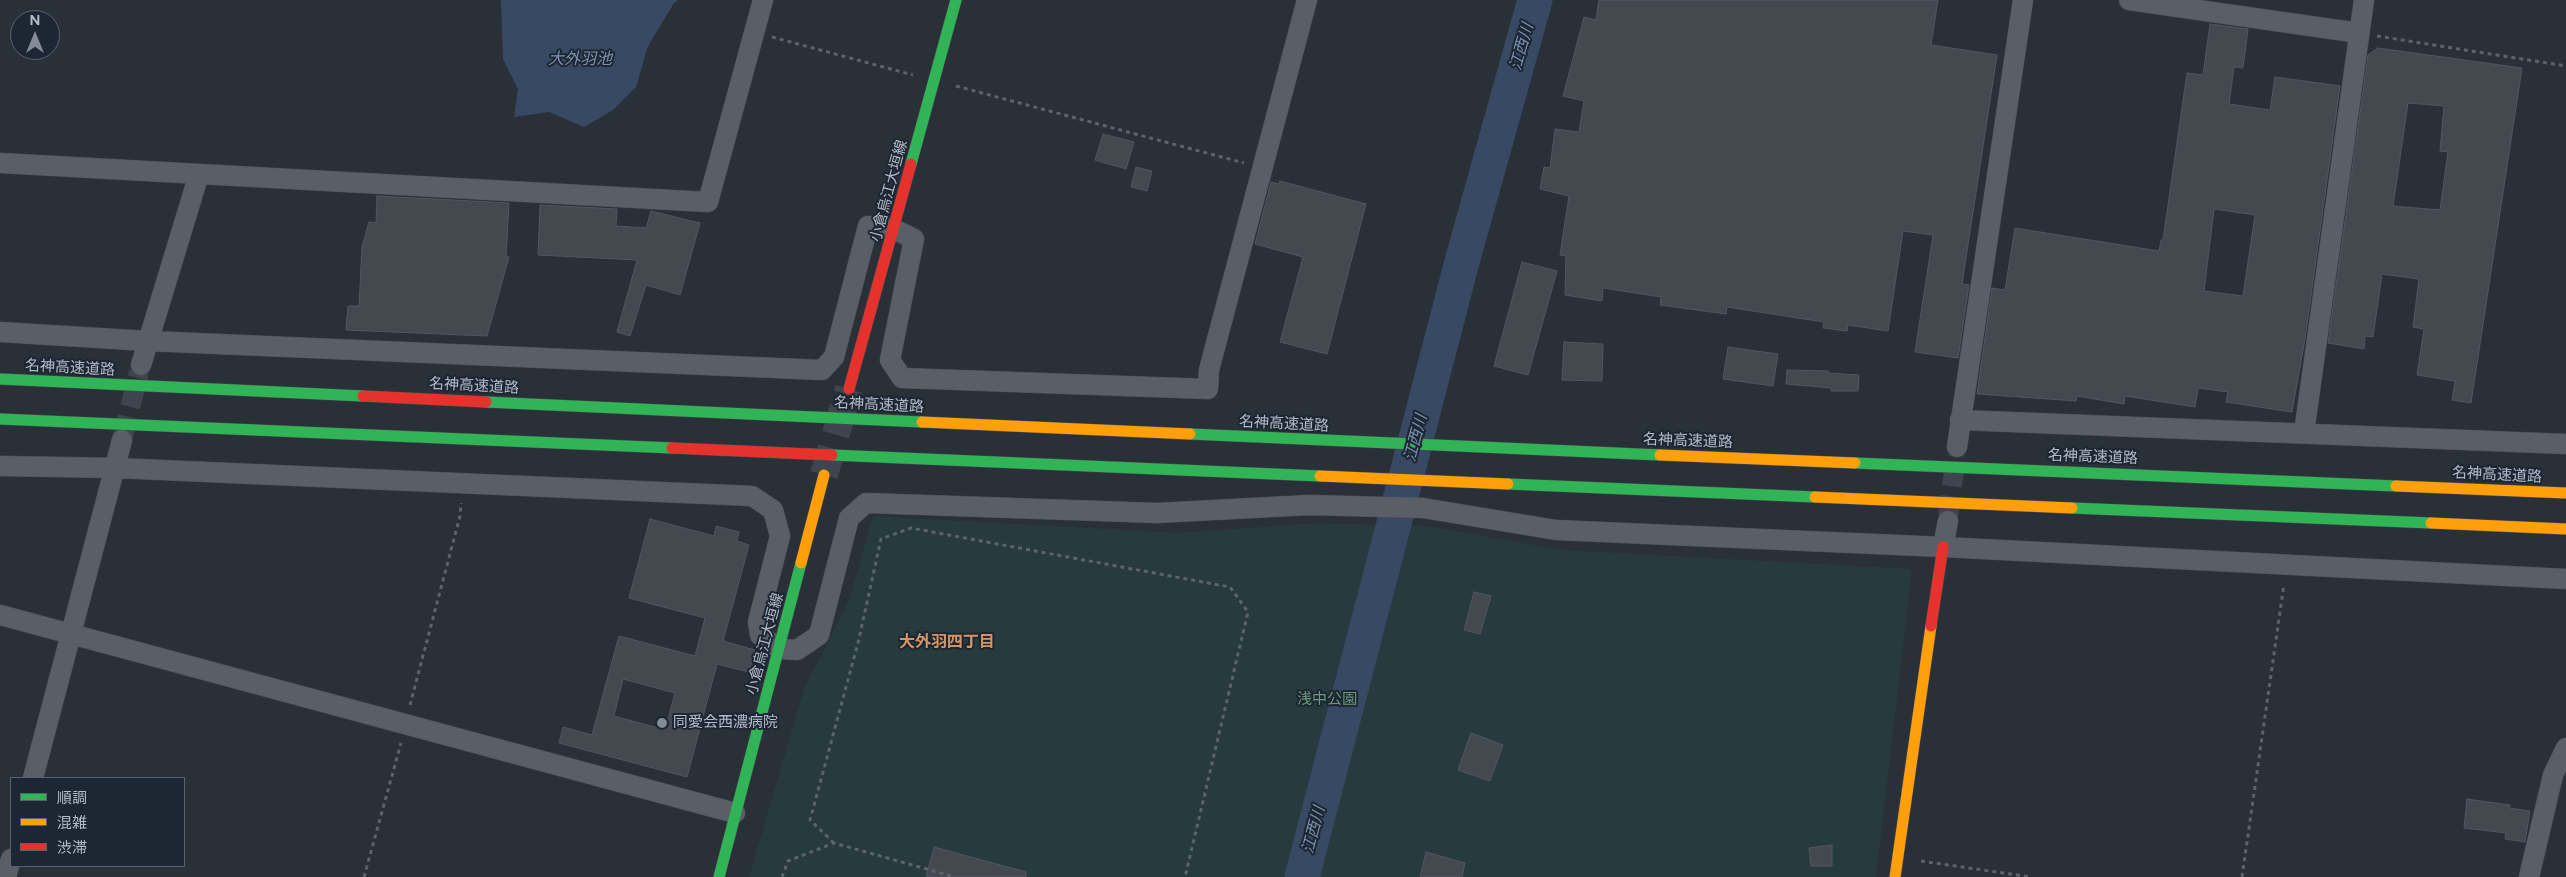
<!DOCTYPE html>
<meta charset="utf-8">
<style>
body{margin:0}
#map{position:relative;width:2566px;height:877px;overflow:hidden;background:#2a3038;font-family:Figtree,"Noto Sans JP",sans-serif}
canvas{display:block}
.legend{position:absolute;left:10px;top:777px;width:175px;height:90px;box-sizing:border-box;background:#1d2633;border:1px solid #59626f;margin:0;padding:6px 9px;list-style:none;font-size:15px;color:#b4bcc9}
.legend li{display:flex;align-items:center;gap:10px;height:25px}
.legend b{width:25px;border:1px solid #59626f}
.north{position:absolute;left:10px;top:10px;width:50px;height:50px;box-sizing:border-box;background:#1d2633;border:1px solid #59626f;border-radius:50%;rotate:0deg;font-size:14px;font-weight:700;line-height:20px;text-align:center;color:#b4bcc9}
.north::after{content:'';display:block;margin:auto;width:18px;height:22px;background:#848b96;clip-path:polygon(50% 0,100% 100%,50% 72%,0 100%)}
</style>
<div id="map">
<canvas width="2566" height="877"></canvas>
<ul class="legend">
<li><b style="height:6px;background:#30b455"></b>順調</li>
<li><b style="height:6px;background:#ff9f0a"></b>混雑</li>
<li><b style="height:6px;background:#e5322d"></b>渋滞</li>
</ul>
<div class="north">N</div>
</div>
<script>
const g = document.querySelector('canvas').getContext('2d');
g.lineJoin = 'round';
function fillPath(path, color) { g.fillStyle = color; g.fill(path, 'evenodd'); }
const shape = rows => new Path2D(rows.map(r => 'M' + r).join(''));
function trace(path, color, width, dash) { g.strokeStyle = color; g.lineWidth = width; g.lineCap = dash ? 'butt' : 'round'; g.setLineDash(dash || []); g.stroke(path); }
function write(font, color, halo, rows, align = 'center') {
  g.font = font + ' Figtree,"Noto Sans JP",sans-serif'; g.lineWidth = 4; g.setLineDash([]); g.textBaseline = 'middle'; g.strokeStyle = halo; g.fillStyle = color; for (const [text, x, y, turn = 0] of rows) {
    g.save(); g.translate(x, y); g.rotate((+turn || 0) * Math.PI / 180); g.textAlign = isNaN(turn) ? turn : align; if (halo) g.strokeText(text, 0, 0); g.fillText(text, 0, 0); g.restore();
  }
}
const green = shape([
 [873,516,1178,533,1317,523,1424,526,1564,550,1912,569,1876,877,749,877,804,689,849,601]
]);
const water = shape([
 [501,0,678,0,674,3,648,46,636,87,613,110,584,127,549,112,514,117,518,89,503,59]
]);
const river = shape([
 [1302,877,1463,258,1535,0]
]);
const building = shape([
 [1599,0,1938,0,1931,45,1997,55,1962,284,1969,285,1958,358,1915,352,1933,235,1903,231,1888,331,1848,325,1847,331,1823,328,1824,322,1727,307,1726,314,1660,305,1661,297,1603,288,1602,301,1565,295,1566,256,1560,255,1569,196,1540,189,1544,167,1550,168,1555,129,1579,132,1584,101,1563,96,1584,17,1596,20,1599,0],
 [2210,24,2248,29,2243,68,2234,67,2229,104,2270,110,2275,77,2340,86,2305,339,2292,412,2226,402,2228,392,2198,388,2195,407,2125,396,2124,404,2077,396,2076,401,1977,394,1992,288,2005,290,2015,228,2159,251,2161,240,2163,240,2187,73,2203,75,2210,24],
 [2214,209,2255,215,2243,296,2204,291,2214,209],
 [2378,48,2522,68,2471,403,2452,400,2455,381,2417,375,2424,329,2413,327,2419,279,2382,274,2373,337,2365,336,2364,349,2328,343,2368,55,2378,48],
 [2408,103,2444,106,2440,151,2448,152,2440,210,2393,206,2408,103],
 [1103,134,1134,142,1126,169,1095,160,1103,134],
 [1136,167,1152,171,1147,191,1131,187,1136,167],
 [1280,181,1366,204,1327,354,1280,342,1303,257,1255,244,1271,182,1279,184,1280,181],
 [377,196,509,203,506,257,509,257,487,336,346,330,348,306,359,306,362,247,369,222,376,223,377,196],
 [540,205,617,209,616,226,646,228,651,211,700,223,680,295,646,285,630,336,617,332,637,260,538,255,540,205],
 [1522,262,1557,271,1528,375,1494,366,1522,262],
 [1564,342,1603,344,1602,381,1562,380,1564,342],
 [1728,347,1778,354,1773,386,1723,379,1728,347],
 [1787,370,1828,371,1828,373,1859,375,1858,391,1831,391,1831,388,1786,384,1787,370],
 [650,519,714,536,716,526,739,532,737,541,749,545,723,641,755,650,749,672,717,664,687,777,559,743,563,727,592,735,619,636,695,656,705,618,629,598,650,519],
 [623,679,675,693,665,730,614,716,623,679],
 [1474,592,1491,596,1480,634,1464,630,1474,592],
 [1471,733,1503,745,1490,781,1458,770,1471,733],
 [2467,799,2510,805,2509,808,2530,811,2525,842,2505,839,2506,833,2464,828,2467,799],
 [1832,845,1832,866,1811,866,1809,848,1832,845],
 [934,847,1026,872,1026,877,926,877,934,847],
 [1426,852,1465,863,1462,877,1420,877,1426,852]
]);
const streetTunnel = shape([
 [123,436,139,372],
 [1948,516,1956,456]
]);
const secondaryTunnel = shape([
 [824,475,849,389]
]);
const path = shape([
 [2377,36,2566,66],
 [772,37,913,75],
 [956,86,1244,163],
 [410,705,460,516,461,503],
 [834,843,810,820,858,643,881,539,911,528,1230,587,1248,612,1185,877],
 [1921,861,2031,877],
 [364,877,401,743],
 [782,877,788,861,834,843,955,877],
 [2242,877,2284,584]
]);
const street = shape([
 [2129,0,2359,33],
 [0,163,708,202,763,0],
 [0,332,148,341,822,370,834,357,868,226,894,229,914,239,890,360,902,378,1208,389,1209,370,1307,0],
 [141,365,199,174],
 [1960,420,2566,444],
 [2304,433,2364,0],
 [1957,447,2023,0],
 [0,466,116,468,752,496,773,510,780,536,758,622,760,635,780,649,797,650,819,635,849,518,866,503,1157,513,1309,505,1423,508,1556,530,1943,547,2566,579],
 [1943,547,1948,521],
 [0,615,735,813],
 [33,778,122,440],
 [6,877,11,859],
 [2529,877,2553,775,2566,748]
]);
const fast = shape([
 [911,164,956,0],
 [0,379,363,396],
 [486,402,922,422],
 [0,419,672,448],
 [1190,434,1660,455],
 [832,455,1320,476],
 [1855,463,2396,486],
 [1508,484,1815,497],
 [2072,508,2431,523],
 [719,877,801,563]
]);
const slow = shape([
 [922,422,1190,434],
 [1660,455,1855,463],
 [1320,476,1508,484],
 [2396,486,2566,493],
 [1815,497,2072,508],
 [2431,523,2566,529],
 [801,563,824,475],
 [1895,877,1931,626]
]);
const jam = shape([
 [849,389,911,164],
 [363,396,486,402],
 [672,448,832,455],
 [1931,626,1943,547]
]);
const markers = [
 [662,723,6,"#848b96"]
];
const streetNames = [
 ["小倉烏江大垣線",889,191,-75],
 ["名神高速道路",70,368,3],
 ["名神高速道路",474,386,3],
 ["名神高速道路",879,405,3],
 ["名神高速道路",1284,424,3],
 ["名神高速道路",1688,441,2],
 ["名神高速道路",2093,457,2],
 ["名神高速道路",2497,475,3],
 ["小倉烏江大垣線",765,644,-75]
];
const parkNames = [
 ["浅中公園",1327,700]
];
const poiNames = [
 ["同愛会西濃病院",673,723]
];
const waterNames = [
 ["江西川",1522,47,-74],
 ["大外羽池",580,59],
 ["江西川",1416,438,-75],
 ["江西川",1314,830,-75]
];
const neighbourhoodNames = [
 ["大外羽四丁目",947,642]
];
fillPath(green, '#273a3e');
fillPath(water, '#384963');
trace(river, '#384963', 35);
fillPath(building, '#444950');
trace(building, '#52575f', 1);
trace(streetTunnel, '#3f454e', 20, [20, 10]);
trace(secondaryTunnel, '#3f454e', 28, [28, 14]);
trace(street, '#484c53', 21);
trace(fast, '#484c53', 12);
trace(slow, '#484c53', 12);
trace(jam, '#484c53', 12);
trace(path, '#5d636a', 3, [4, 4]);
trace(street, '#5a5e66', 20);
trace(fast, '#30b455', 11);
trace(slow, '#ff9f0a', 11);
trace(jam, '#e5322d', 11);
for (const [x, y, r, color] of markers) { const dot = new Path2D(); dot.arc(x, y, r, 0, 2 * Math.PI); g.fillStyle = color; g.fill(dot); trace(dot, '#1d2633', 2); }
write('15px', '#b4bcc9', '#1d2633', streetNames);
write('15px', '#6b9a76', '#1d2633', parkNames);
write('15px', '#b4bcc9', '#1d2633', poiNames, 'left');
write('italic 16px', '#7c92b1', '#1d2633', waterNames);
write('bold 16px', '#d59563', '#1d2633', neighbourhoodNames);
</script>
